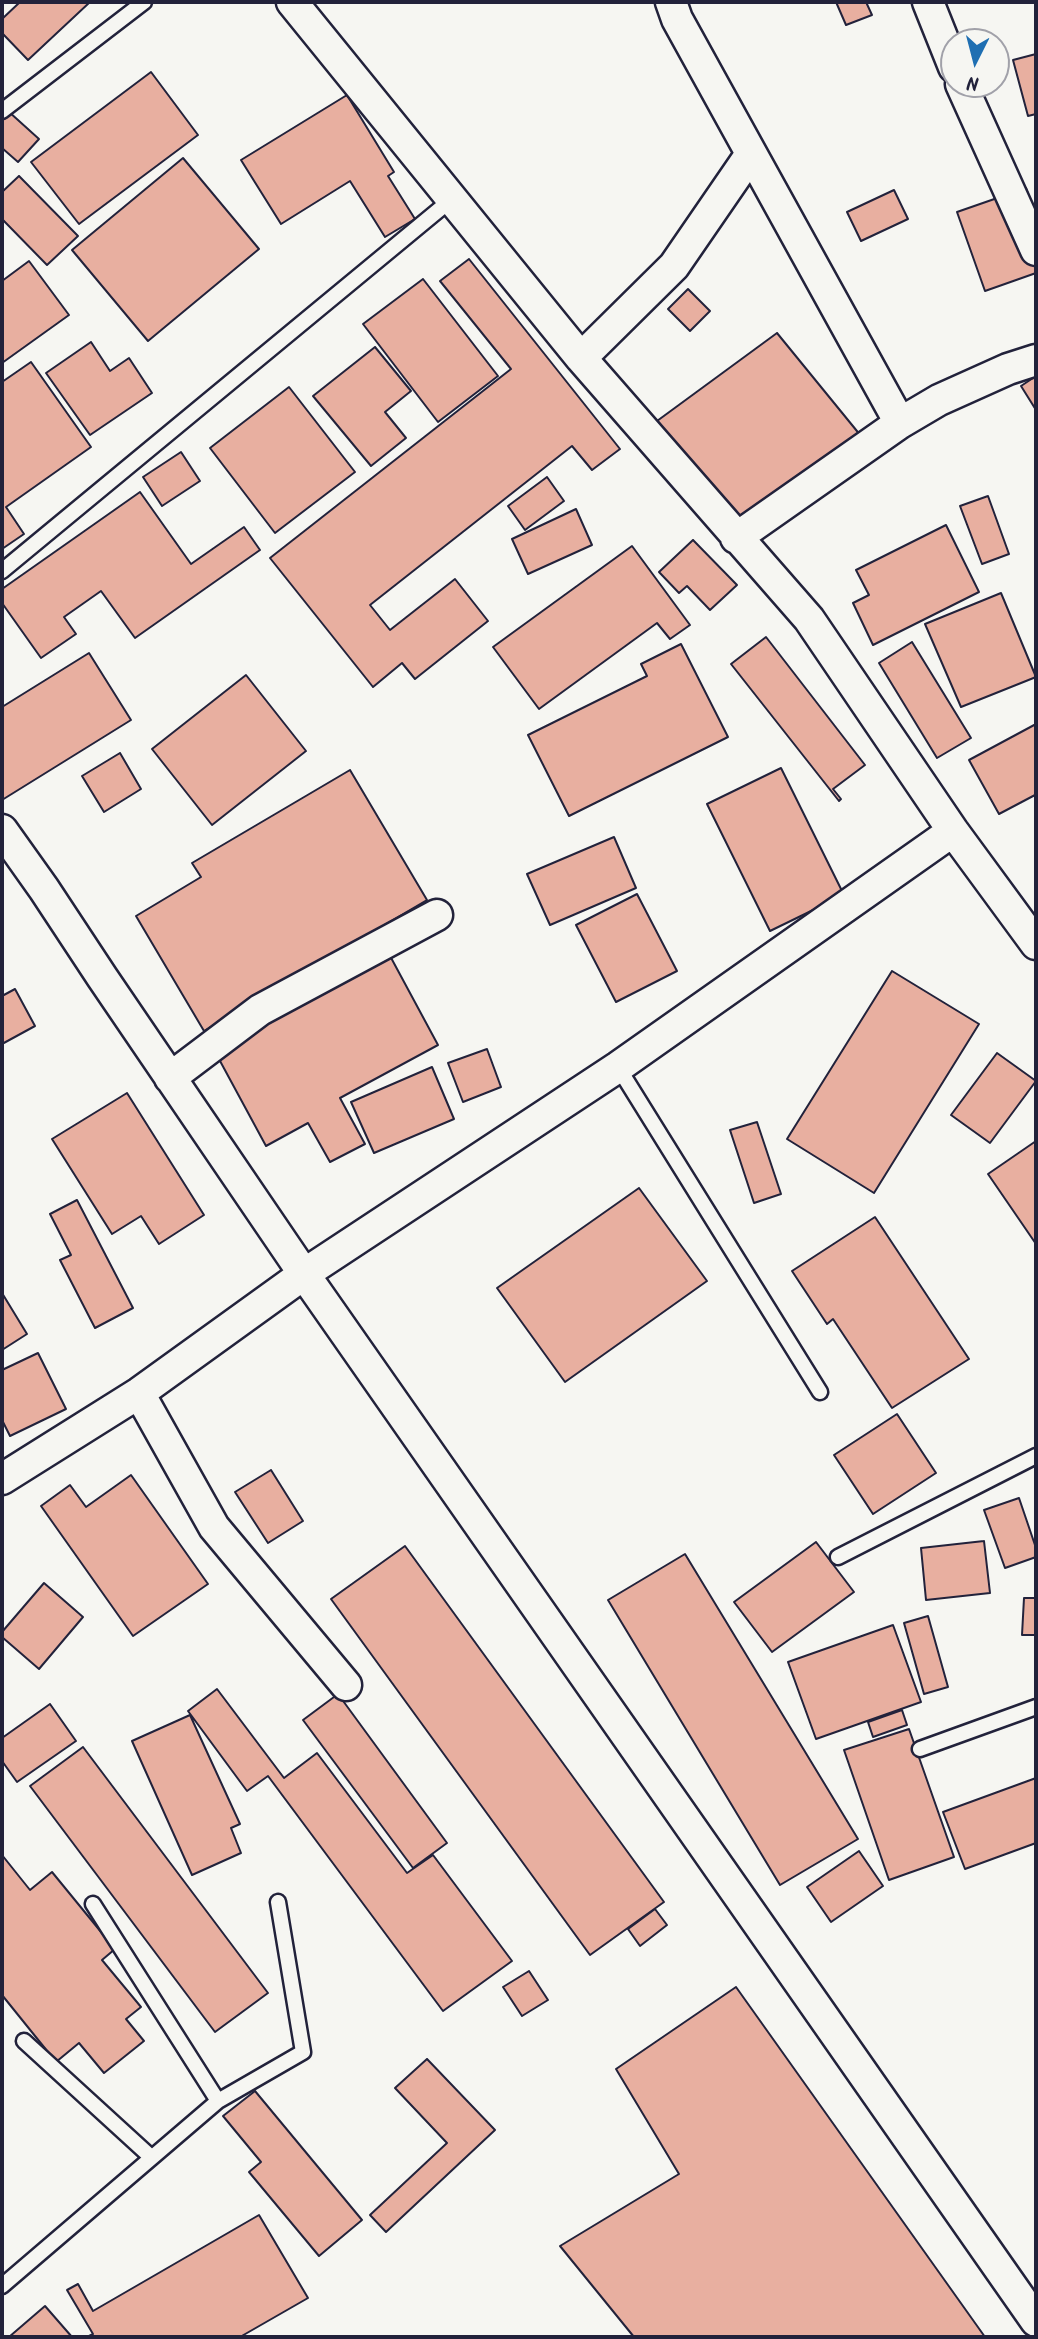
<!DOCTYPE html>
<style>
body{margin:0}
#map{position:relative;width:1038px;height:2339px;overflow:hidden;background:#f6f6f2;font-family:Kalam,sans-serif}
canvas{display:block}
.frame{position:absolute;inset:0;border:4px solid #22223b;pointer-events:none}
.north{position:absolute;left:940px;top:28px;width:70px;height:70px;box-sizing:border-box;background:#f6f6f2;border:2px solid #a1a1a9;border-radius:50%;rotate:186deg;font-size:19px;font-weight:700;line-height:28px;text-align:center;color:#22223b}
.north::after{content:'';display:block;margin:auto;width:24px;height:32px;background:#1f6fb2;clip-path:polygon(50% 0,100% 100%,50% 72%,0 100%)}
</style>
<div id="map">
<canvas width="1038" height="2339"></canvas>
<div class="frame"></div>
<div class="north">N</div>
</div>
<script>
const g = document.querySelector('canvas').getContext('2d');
g.lineJoin = 'round';
function fillPath(path, color) { g.fillStyle = color; g.fill(path, 'evenodd'); }
const shape = rows => new Path2D(rows.map(r => 'M' + r).join(''));
function trace(path, color, width, dash) { g.strokeStyle = color; g.lineWidth = width; g.lineCap = dash ? 'butt' : 'round'; g.setLineDash(dash || []); g.stroke(path); }
const building = shape([
 [20,2,90,2,28,60,2,33,2,19,20,2],
 [836,2,866,2,872,15,846,25,836,2],
 [1036,54,1036,114,1028,116,1013,60,1036,54],
 [151,72,198,135,79,224,31,162,151,72],
 [347,95,394,172,388,176,415,219,385,237,350,181,281,224,241,160,347,95],
 [8,111,39,139,18,162,2,148,2,118,8,111],
 [183,158,259,249,148,341,72,250,183,158],
 [19,176,78,236,47,265,2,219,2,192,19,176],
 [1026,188,1036,217,1036,273,985,291,957,212,1026,188],
 [894,190,908,219,861,241,847,212,894,190],
 [469,259,620,449,592,470,572,446,370,605,390,630,455,579,488,621,415,679,402,663,373,687,270,558,511,369,440,281,469,259],
 [29,261,69,315,2,363,2,281,29,261],
 [423,279,498,376,438,422,363,324,423,279],
 [688,289,710,311,690,331,668,309,688,289],
 [777,333,861,436,743,523,657,421,777,333],
 [91,342,110,371,129,358,152,393,90,435,46,373,91,342],
 [375,347,411,391,385,412,406,438,371,466,313,396,375,347],
 [31,362,91,447,6,507,24,534,2,549,2,382,31,362],
 [1036,376,1036,410,1021,386,1036,376],
 [289,387,355,472,275,533,210,448,289,387],
 [181,452,200,481,162,506,143,477,181,452],
 [547,477,564,501,525,530,508,506,547,477],
 [140,492,191,564,244,527,260,550,135,638,101,591,64,617,76,634,41,658,2,603,2,589,140,492],
 [988,496,1009,554,982,564,960,506,988,496],
 [576,509,592,545,528,574,512,539,576,509],
 [946,525,979,592,873,645,853,603,869,595,856,570,946,525],
 [693,540,737,585,710,610,687,586,679,593,659,572,693,540],
 [632,546,690,625,670,639,657,623,539,709,493,647,632,546],
 [1001,593,1036,677,961,707,925,624,1001,593],
 [766,637,865,765,833,789,841,799,839,801,731,664,766,637],
 [912,642,971,738,937,758,879,663,912,642],
 [681,644,728,737,569,816,528,735,647,676,641,664,681,644],
 [89,653,131,720,2,800,2,707,89,653],
 [246,675,306,751,212,825,152,749,246,675],
 [1036,724,1036,798,1035,795,999,814,969,760,1036,724],
 [120,753,141,789,104,812,82,776,120,753],
 [781,768,844,895,770,931,707,804,781,768],
 [350,770,427,900,204,1031,136,916,201,877,192,863,350,770],
 [614,837,636,888,550,925,527,874,614,837],
 [637,894,677,971,616,1002,576,925,637,894],
 [389,954,438,1045,340,1098,365,1144,330,1162,308,1123,266,1146,213,1048,389,954],
 [892,971,979,1024,874,1193,787,1139,892,971],
 [15,989,35,1026,2,1044,2,996,15,989],
 [487,1049,501,1087,463,1102,448,1063,487,1049],
 [997,1053,1036,1081,990,1143,951,1115,997,1053],
 [432,1067,454,1119,374,1153,351,1102,432,1067],
 [127,1093,204,1215,159,1244,141,1216,112,1234,52,1139,127,1093],
 [757,1122,781,1194,754,1203,730,1130,757,1122],
 [1036,1141,1036,1244,988,1174,1036,1141],
 [639,1188,707,1281,565,1382,497,1288,639,1188],
 [77,1200,133,1308,95,1328,60,1260,71,1255,50,1214,77,1200],
 [875,1217,969,1359,892,1408,833,1319,827,1324,792,1271,875,1217],
 [2,1293,27,1334,2,1350,2,1293],
 [38,1353,66,1409,10,1436,2,1420,2,1370,38,1353],
 [897,1414,936,1473,873,1514,834,1455,897,1414],
 [271,1470,303,1521,268,1543,235,1492,271,1470],
 [131,1475,208,1584,133,1636,41,1506,70,1485,86,1507,131,1475],
 [1019,1498,1036,1548,1036,1557,1005,1568,984,1510,1019,1498],
 [984,1541,990,1593,926,1600,921,1548,984,1541],
 [816,1542,854,1592,772,1652,734,1602,816,1542],
 [405,1546,664,1902,590,1955,331,1599,405,1546],
 [685,1554,858,1839,780,1885,608,1600,685,1554],
 [44,1583,83,1617,39,1669,2,1637,2,1632,44,1583],
 [1024,1598,1036,1598,1036,1635,1022,1635,1024,1598],
 [928,1616,948,1687,924,1694,904,1623,928,1616],
 [893,1625,921,1702,816,1739,788,1662,893,1625],
 [217,1689,284,1778,317,1753,407,1873,433,1855,512,1961,443,2011,268,1776,247,1791,188,1711,217,1689],
 [338,1694,447,1843,413,1868,303,1720,338,1694],
 [50,1704,76,1741,17,1782,2,1761,2,1738,50,1704],
 [902,1710,907,1725,873,1737,868,1722,902,1710],
 [190,1715,240,1824,231,1828,241,1853,192,1875,132,1741,190,1715],
 [909,1729,954,1857,889,1880,844,1750,909,1729],
 [83,1747,268,1993,215,2032,30,1786,83,1747],
 [1036,1778,1036,1843,965,1869,943,1812,1036,1778],
 [859,1851,883,1886,831,1922,807,1887,859,1851],
 [2,1855,30,1890,52,1872,115,1949,102,1960,141,2007,126,2019,144,2041,104,2073,79,2043,56,2062,2,1995,2,1855],
 [655,1909,667,1925,640,1946,628,1929,655,1909],
 [529,1971,548,2000,522,2016,503,1987,529,1971],
 [736,1987,985,2337,634,2337,560,2246,679,2174,616,2069,736,1987],
 [427,2059,495,2130,386,2232,370,2215,447,2143,395,2088,427,2059],
 [255,2091,362,2220,319,2256,249,2172,261,2162,223,2116,255,2091],
 [259,2215,308,2298,240,2337,87,2337,93,2334,67,2290,78,2284,93,2311,259,2215],
 [45,2306,72,2337,9,2337,45,2306]
]);
const service = shape([
 [2,111,144,2],
 [2,571,452,199],
 [618,1067,820,1392],
 [838,1557,1036,1456],
 [920,1749,1036,1707],
 [24,2041,151,2157],
 [218,2101,303,2052,278,1902],
 [2,2286,218,2101,93,1904]
]);
const minor = shape([
 [292,2,581,358,809,619,953,831,1036,944],
 [671,2,677,19,900,423],
 [928,2,954,67],
 [961,84,1036,250],
 [581,358,674,266,751,154],
 [736,538,900,423,939,400,1008,369,1036,360],
 [2,830,44,889,102,977,304,1274,1036,2321],
 [170,1078,260,1010,437,915],
 [139,1393,214,1527,346,1685],
 [2,1479,139,1393,304,1274,618,1067,953,831]
]);
fillPath(building, '#e8afa0');
trace(building, '#22223b', 2);
trace(service, '#22223b', 19);
trace(minor, '#22223b', 35);
trace(service, '#f6f6f2', 14);
trace(minor, '#f6f6f2', 30);
</script>
